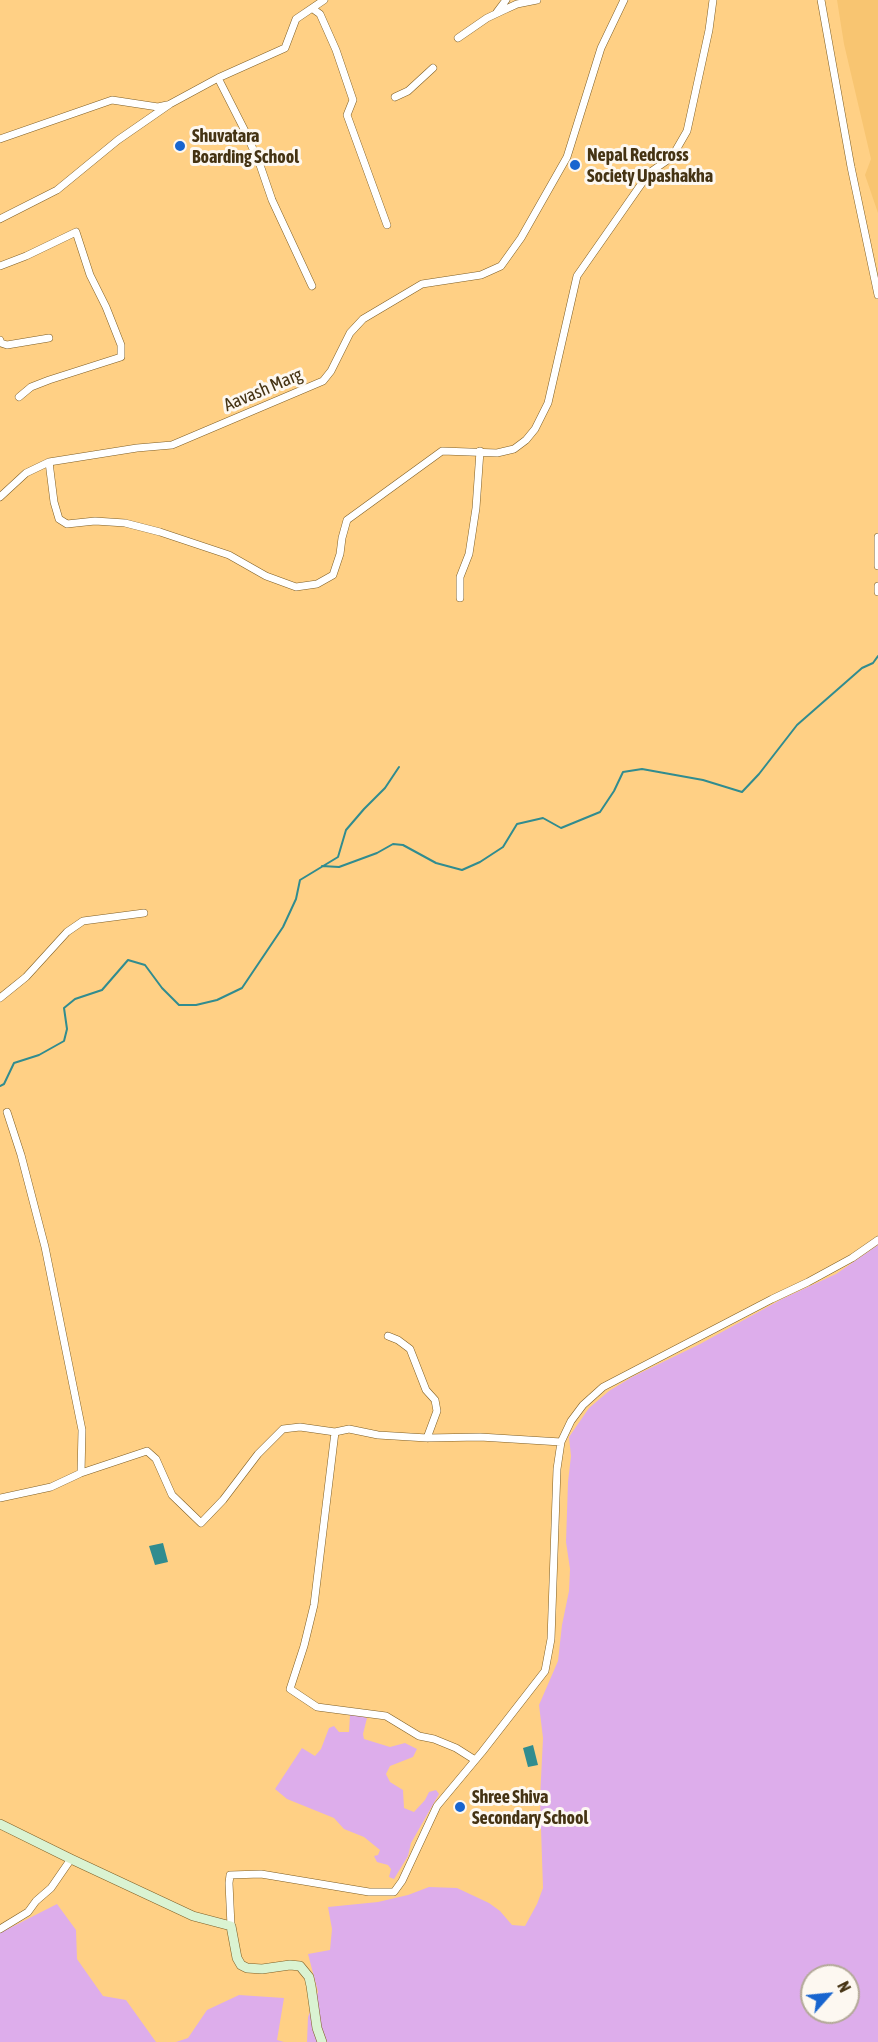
<!DOCTYPE html>
<style>
body{margin:0}
#map{position:relative;width:878px;height:2042px;overflow:hidden;background:#ffd085;font-family:"Asap Condensed",sans-serif}
canvas{display:block}
.north{position:absolute;left:800px;top:1964px;width:60px;height:60px;box-sizing:border-box;background:#fdf8f1;border:2px solid #b3a998;border-radius:50%;rotate:63deg;font-size:16px;font-weight:700;line-height:24px;text-align:center;color:#453313}
.north::after{content:'';display:block;margin:auto;width:21px;height:27px;background:#1865cf;clip-path:polygon(50% 0,100% 100%,50% 72%,0 100%)}
</style>
<div id="map">
<canvas width="878" height="2042"></canvas>
<div class="north">N</div>
</div>
<script>
const g = document.querySelector('canvas').getContext('2d');
g.lineJoin = 'round';
function fillPath(path, color) { g.fillStyle = color; g.fill(path, 'evenodd'); }
const shape = rows => new Path2D(rows.map(r => 'M' + r).join(''));
function trace(path, color, width, dash) { g.strokeStyle = color; g.lineWidth = width; g.lineCap = dash ? 'butt' : 'round'; g.setLineDash(dash || []); g.stroke(path); }
function write(font, color, halo, rows, align = 'center') {
  g.font = font + ' "Asap Condensed",sans-serif'; g.lineWidth = 6; g.setLineDash([]); g.textBaseline = 'middle'; g.strokeStyle = halo; g.fillStyle = color; for (const [text, x, y, turn = 0] of rows) {
    g.save(); g.translate(x, y); g.rotate((+turn || 0) * Math.PI / 180); g.textAlign = isNaN(turn) ? turn : align; if (halo) g.strokeText(text, 0, 0); g.fillText(text, 0, 0); g.restore();
  }
}
const built = shape([
 [837,0,878,0,878,213,865,175,871,159,844,44]
]);
const green = shape([
 [878,1245,878,2042,307,2042,308,2017,318,1992,308,1954,330,1950,332,1929,328,1907,378,1902,408,1895,429,1887,457,1888,489,1903,500,1911,512,1925,525,1926,537,1904,543,1888,540,1799,543,1738,539,1705,558,1661,562,1625,569,1591,570,1569,566,1542,568,1482,571,1456,569,1437,589,1408,609,1391,632,1377,700,1344,782,1299,836,1274],
 [812,1976,848,1976,848,2012,812,2012],
 [353,1714,367,1718,363,1734,364,1739,390,1747,405,1743,417,1749,413,1757,390,1766,386,1774,390,1782,403,1790,404,1808,414,1812,425,1800,429,1792,436,1790,439,1794,411,1843,408,1856,394,1879,389,1877,391,1869,388,1865,377,1862,374,1856,378,1855,380,1850,364,1837,344,1829,334,1818,287,1799,275,1789,302,1748,315,1756,321,1749,329,1728,334,1726,339,1732,349,1732,350,1715],
 [57,1904,76,1930,77,1959,103,1996,126,2000,156,2042,0,2042,0,1933],
 [239,1995,284,1998,277,2040,284,2042,176,2042,188,2038,207,2010]
]);
const water = shape([
 [163,1543,168,1562,155,1565,149,1546],
 [533,1745,538,1765,528,1767,523,1748]
]);
const stream = shape([
 [322,866,339,867,377,853,393,844,403,845,436,863,462,870,480,862,503,847,517,824,543,818,561,828,600,812,614,791,623,772,642,769,703,780,742,792,759,774,797,725,862,668,873,663,878,656],
 [0,1086,4,1084,14,1063,39,1055,64,1041,67,1029,64,1008,75,999,102,990,128,960,145,965,162,988,179,1005,196,1005,217,1000,242,988,283,927,296,899,300,880,338,857,346,830,364,809,385,788,399,767]
]);
const street = shape([
 [821,0,851,167,878,295],
 [313,9,320,14,336,50,353,100,347,115,387,225],
 [497,12,506,0],
 [458,38,487,18,504,10,517,4,537,0],
 [218,78,246,133,260,165,272,200,312,286],
 [395,97,408,91,433,68],
 [0,139,112,100,158,107,167,105],
 [0,219,57,190,118,140,170,104,218,78,285,48,296,19,324,0],
 [0,266,26,256,76,232,90,275,106,307,121,345,121,357,49,380,31,387,19,397],
 [0,340,1,343,7,345,49,338],
 [49,462,54,502,59,519,67,524,95,521,125,523,160,532,229,555,266,576,296,587,317,584,333,575,340,554,342,538,347,520,442,451,497,453,514,449,526,440,535,429,548,403,577,276,649,173,672,157,687,131,709,30,713,0],
 [0,497,26,473,49,462,137,448,172,445,323,381,331,371,350,333,363,319,422,284,481,275,501,266,521,238,567,157,601,48,624,0],
 [878,537,878,566],
 [878,586,878,592],
 [460,598,460,577,469,554,476,508,480,451],
 [0,998,26,977,67,932,83,921,144,913],
 [7,1112,21,1155,45,1247,82,1430,81,1473],
 [388,1336,398,1340,410,1349,426,1390,435,1400,437,1411,427,1438],
 [335,1432,314,1605,304,1646,290,1689,317,1707,386,1716,419,1736,434,1739,456,1748,475,1760],
 [0,1498,51,1487,81,1473,147,1451,156,1459,172,1495,201,1523,223,1500,258,1454,283,1429,300,1427,335,1432,349,1429,378,1435,427,1438,480,1437,561,1442],
 [231,1926,229,1883,230,1875,261,1874,369,1892,394,1892,402,1881,437,1806,482,1752,545,1671,551,1639,557,1469,561,1442,571,1421,583,1405,603,1387,772,1299,808,1282,852,1258,878,1240],
 [0,1929,28,1912,36,1901,51,1888,71,1859]
]);
const secondary = shape([
 [0,1824,71,1859,193,1916,231,1926,237,1958,241,1965,247,1968,262,1969,290,1965,300,1966,309,1977,311,1986,317,2028,322,2042]
]);
const markers = [
 [180,146,6,"#1865cf"],
 [575,165,6,"#1865cf"],
 [460,1807,6,"#1865cf"]
];
const poiNames = [
 ["Shuvatara",192,136],
 ["Boarding School",192,157],
 ["Nepal Redcross",587,155],
 ["Society Upashakha",587,176],
 ["Shree Shiva",472,1797],
 ["Secondary School",472,1818]
];
const streetNames = [
 ["Aavash Marg",263,390,-23]
];
fillPath(built, '#f8c571');
fillPath(green, '#ddadeb');
fillPath(water, '#318c8f');
trace(stream, '#318c8f', 2);
trace(street, '#7f5e24', 8);
trace(secondary, '#7f5e24', 10);
trace(street, '#fff', 7);
trace(secondary, '#daf3d2', 9);
for (const [x, y, r, color] of markers) { const dot = new Path2D(); dot.arc(x, y, r, 0, 2 * Math.PI); g.fillStyle = color; g.fill(dot); trace(dot, '#fdf8f1', 2); }
write('bold 18px', '#453313', '#fdf8f1', poiNames, 'left');
write('18px', '#453313', '#fdf8f1', streetNames);
</script>
